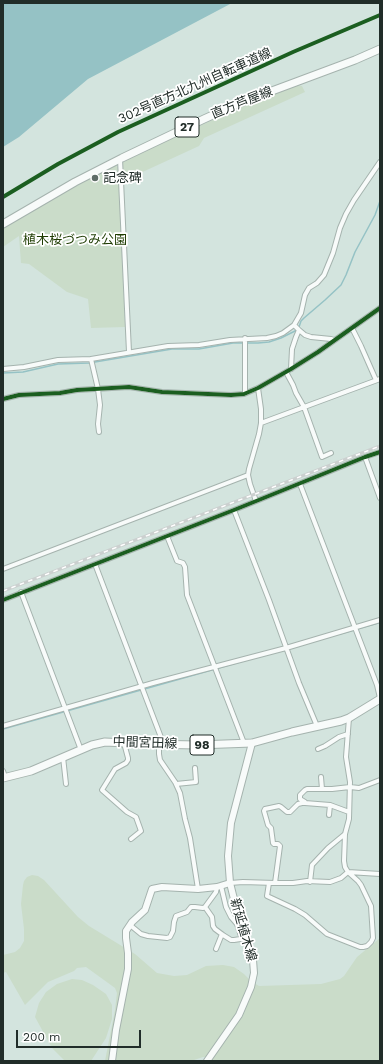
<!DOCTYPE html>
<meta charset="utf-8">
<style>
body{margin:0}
#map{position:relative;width:383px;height:1064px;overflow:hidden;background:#d3e4de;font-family:"Work Sans",sans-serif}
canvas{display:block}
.frame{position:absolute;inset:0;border:4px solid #212d29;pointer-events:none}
.scale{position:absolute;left:16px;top:1030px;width:125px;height:18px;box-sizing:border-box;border:2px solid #212d29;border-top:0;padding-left:5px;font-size:12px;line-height:14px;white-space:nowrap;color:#212d29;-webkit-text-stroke:3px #fff;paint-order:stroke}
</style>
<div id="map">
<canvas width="383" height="1064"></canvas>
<div class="frame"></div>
<div class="scale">200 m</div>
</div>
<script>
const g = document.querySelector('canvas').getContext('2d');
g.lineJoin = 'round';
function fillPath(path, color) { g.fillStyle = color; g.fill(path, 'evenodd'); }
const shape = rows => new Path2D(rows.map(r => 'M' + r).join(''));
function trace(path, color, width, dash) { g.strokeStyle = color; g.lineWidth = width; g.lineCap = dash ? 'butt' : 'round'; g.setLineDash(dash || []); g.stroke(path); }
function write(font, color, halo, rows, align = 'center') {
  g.font = font + ' "Work Sans","Noto Sans JP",sans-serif'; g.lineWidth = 3.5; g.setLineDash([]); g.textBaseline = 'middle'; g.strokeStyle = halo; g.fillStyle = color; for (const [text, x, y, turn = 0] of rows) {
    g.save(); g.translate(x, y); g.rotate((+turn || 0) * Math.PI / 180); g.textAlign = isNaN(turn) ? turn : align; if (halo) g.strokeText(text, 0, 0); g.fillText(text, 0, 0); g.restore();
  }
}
const green = shape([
 [297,85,302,86,305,92,204,138,199,146,123,181,123,162,124,160,189,128,191,130,214,119,219,114],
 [115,165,117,166,119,170,125,327,91,328,88,299,67,292,29,264,21,263,19,236,3,247,3,227,59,194],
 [32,875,38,876,44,880,78,917,89,926,135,954,157,973,174,976,187,975,206,966,223,965,234,967,244,974,251,981,259,986,321,984,340,979,344,976,357,957,380,938,380,1061,210,1061,207,1057,203,1057,194,1060,193,1061,105,1061,115,1010,117,993,115,988,86,967,77,968,74,971,48,982,25,1005,6,972,3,973,3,955,15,952,20,948,24,941,24,929,21,904,23,885,24,881,27,877],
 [72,979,82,980,93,985,106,994,112,1005,112,1019,106,1038,91,1061,65,1061,52,1048,35,1017,39,1003,46,992,57,984]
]);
const water = shape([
 [3,3,232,3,88,79,19,137,3,147]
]);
const stream = shape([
 [3,373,23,372,58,364,89,363,172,349,199,349,233,343,258,343,269,342,281,338,295,331,299,327,301,321,304,318,325,300,341,285,346,275,355,252,375,215,380,201],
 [340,634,378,623],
 [3,729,247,660]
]);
const minor = shape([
 [120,159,129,352],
 [352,328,361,346,376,380],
 [299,330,305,335,311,337,331,339,334,340],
 [245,338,245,393],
 [91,359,98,389,100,405,98,424,99,432],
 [3,369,24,367,58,360,91,359,168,346,199,345,230,340,267,338,276,336,283,333,294,325],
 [291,369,292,349,296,337,299,330,294,325,301,313,305,295,309,288,317,283,324,275,333,253,340,228,346,214,354,200,380,162],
 [286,372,293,385,296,393,304,407,322,457,331,453],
 [3,399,19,395,60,393,77,390,129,387,162,392,231,395,244,394,258,388,291,369,318,352,380,308],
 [261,423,380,379],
 [365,457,380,498],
 [300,484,377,685,380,698],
 [256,501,250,484,248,475,249,469,259,434,261,423,261,409,258,388],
 [234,510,269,600,299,683,317,726],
 [167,536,177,561,183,563,185,567,187,595,244,743],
 [95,564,162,740,159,744,159,754,160,760,175,782,180,793,185,819,190,838,198,889],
 [3,569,248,475],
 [21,592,81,750],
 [3,600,234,510,365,457,380,452],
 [3,726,153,683,286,648,380,620],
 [124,743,128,758,128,760,126,763,115,769,102,790,127,812,136,817,141,831,131,839],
 [318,749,325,746,339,737,348,734],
 [63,757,66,784],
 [3,771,5,777],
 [321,777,322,789],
 [176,784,196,782,195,768],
 [305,802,300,799,300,795,305,790,307,789,332,789,350,787,359,788,380,780],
 [329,815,330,805],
 [310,882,312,865,328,848,345,834],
 [230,883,243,882,275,883,293,883,307,881,330,882,341,878,348,872,380,874],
 [269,883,267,896,295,909,305,915,327,934,360,947,363,947,367,946,371,942,373,938,371,906,361,885,358,881,348,872,345,867,344,861,345,834,349,819,350,782,346,757,349,718],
 [275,883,280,846,278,844,274,844,273,843,271,828,268,825,264,811,265,809,279,806,281,807,287,812,290,812,298,804,302,803,305,803,330,805,349,812],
 [221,886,226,907,231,917,237,924,242,939],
 [205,907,212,917,213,926,215,929,223,935,231,940,234,940,247,938],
 [130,925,141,934,148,936,167,938,170,937,173,931,174,922,176,916,187,912,191,907,195,907,203,908,205,907,216,892,217,887],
 [216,949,222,934]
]);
const secondary = shape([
 [112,1061,116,1030,128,969,128,953,126,938,126,931,132,922,145,910,152,889,162,887,198,889,217,887,230,883],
 [207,1061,239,1015,251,987,254,973,253,960,247,938,234,899,230,883,228,856,231,823,252,743]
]);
const primary = shape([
 [3,224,75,182,122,158,204,119,237,104,355,60,380,49],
 [3,778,31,771,92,745,105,742,146,744,197,745,252,743,292,732,341,721,349,718,380,699]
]);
const rail = shape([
 [3,591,380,446]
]);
const cycleway = shape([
 [3,197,58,164,118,132,293,52,380,15],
 [3,399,19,395,60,393,77,390,129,387,162,392,231,395,244,394,258,388,291,369,318,352,380,308],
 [3,600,234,510,365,457,380,452]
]);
const markers = [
 [95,178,4,"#5f6d68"]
];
const shields = [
 [187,127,24],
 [202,745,24]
];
const shieldNames = [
 ["27",187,127],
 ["98",202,745]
];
const streetNames = [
 ["302号直方北九州自転車道線",195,86,-24],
 ["直方芦屋線",242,103,-22],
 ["中間宮田線",145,743,2],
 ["新延植木線",243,930,74]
];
const poiNames = [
 ["記念碑",103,178]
];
const parkNames = [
 ["植木桜づつみ公園",75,240]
];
fillPath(green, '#cadcc9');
fillPath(water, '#95c2c5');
trace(stream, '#95c2c5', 1.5);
trace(minor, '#a5b3ae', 6);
trace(secondary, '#a5b3ae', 8);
trace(primary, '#a5b3ae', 9);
trace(minor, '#f8fbfa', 4);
trace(secondary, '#f8fbfa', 6);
trace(primary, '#f8fbfa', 7);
trace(rail, '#cbd0cf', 3);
trace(rail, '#fff', 1.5, [4.5]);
trace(cycleway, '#1b5e20', 4);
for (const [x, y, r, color] of markers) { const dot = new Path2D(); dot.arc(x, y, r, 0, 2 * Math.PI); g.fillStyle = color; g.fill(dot); trace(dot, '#fff', 1.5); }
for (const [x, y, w] of shields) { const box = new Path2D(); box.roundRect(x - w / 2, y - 10, w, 20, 3); g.fillStyle = '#fff'; g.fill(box); trace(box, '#212d29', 1); }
write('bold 12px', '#212d29', null, shieldNames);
write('13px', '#212d29', '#fff', streetNames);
write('13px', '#212d29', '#fff', poiNames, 'left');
write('13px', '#1e3c02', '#fff', parkNames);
</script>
